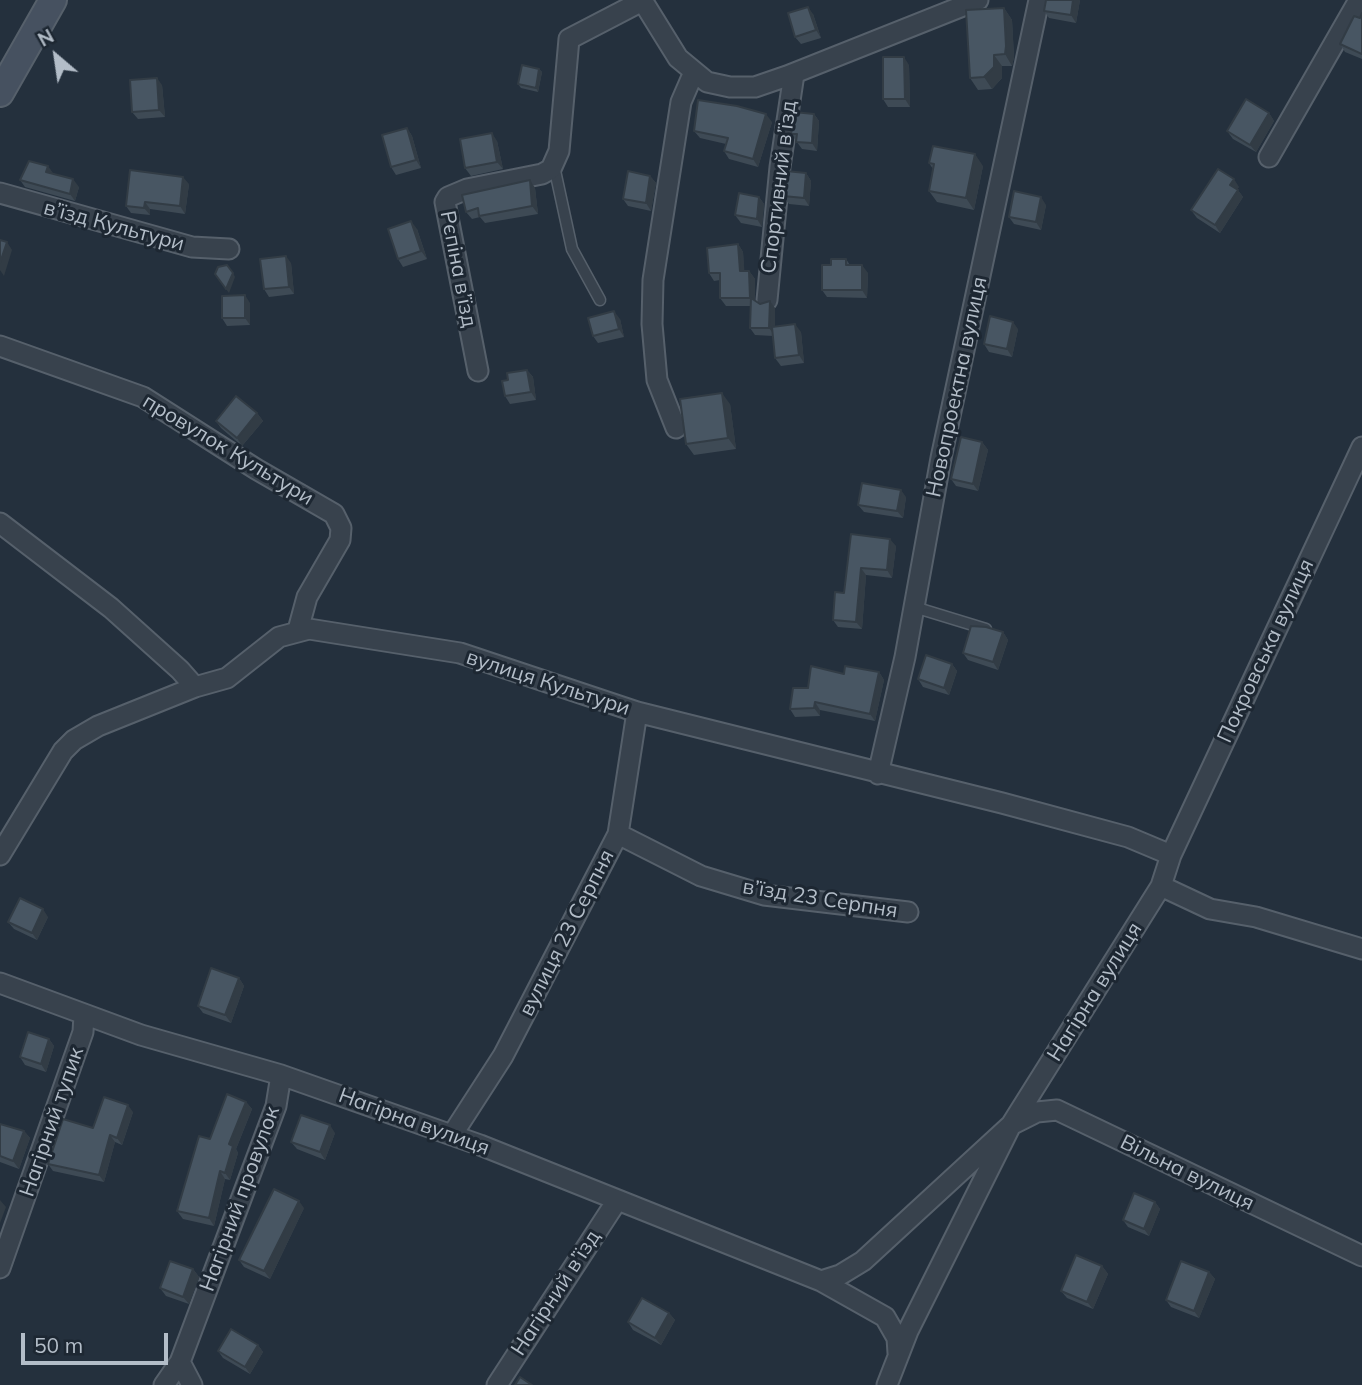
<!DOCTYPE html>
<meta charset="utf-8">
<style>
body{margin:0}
#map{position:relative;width:1362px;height:1385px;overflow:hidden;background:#24303d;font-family:Mulish,sans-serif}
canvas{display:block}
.north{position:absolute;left:21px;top:21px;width:70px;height:70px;-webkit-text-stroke:5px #1d2732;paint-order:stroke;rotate:331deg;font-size:19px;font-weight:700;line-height:28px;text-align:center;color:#b3bdc8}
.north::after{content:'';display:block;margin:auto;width:24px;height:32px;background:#b3bdc8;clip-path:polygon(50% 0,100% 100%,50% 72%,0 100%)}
.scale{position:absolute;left:21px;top:1333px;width:147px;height:32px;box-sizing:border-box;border:4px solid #b3bdc8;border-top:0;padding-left:9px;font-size:21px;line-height:24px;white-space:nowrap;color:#b3bdc8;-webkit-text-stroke:5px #1d2732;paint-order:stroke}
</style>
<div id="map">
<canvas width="1362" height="1385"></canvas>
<div class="north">N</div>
<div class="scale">50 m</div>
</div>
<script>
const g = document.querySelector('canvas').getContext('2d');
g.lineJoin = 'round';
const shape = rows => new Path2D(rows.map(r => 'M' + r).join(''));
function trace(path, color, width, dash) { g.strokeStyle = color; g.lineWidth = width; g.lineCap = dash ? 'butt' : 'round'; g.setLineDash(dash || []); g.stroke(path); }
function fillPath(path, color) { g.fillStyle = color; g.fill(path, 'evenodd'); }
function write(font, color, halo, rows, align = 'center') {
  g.font = font + ' Mulish,sans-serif'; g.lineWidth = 6; g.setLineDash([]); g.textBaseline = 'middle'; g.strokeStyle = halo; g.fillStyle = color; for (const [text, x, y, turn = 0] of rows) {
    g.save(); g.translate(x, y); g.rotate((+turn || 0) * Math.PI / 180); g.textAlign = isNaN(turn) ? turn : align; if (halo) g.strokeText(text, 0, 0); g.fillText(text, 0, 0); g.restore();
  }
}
const lane = shape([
 [554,166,572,249,600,300],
 [914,607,986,629]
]);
const street = shape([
 [642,0,678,58,707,82,730,87,755,87,787,76,978,0],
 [1269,157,1359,0],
 [0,193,192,247,229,249],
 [767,300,780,167,794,74],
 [0,346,143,397,256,469,334,514,341,528,340,540,307,597,298,630],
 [478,371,445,202,448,197,467,189,542,174,551,169,559,151,569,39,642,1],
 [676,428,657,380,652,324,653,280,681,102,694,72],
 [0,523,111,608,180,670,195,687],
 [878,774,905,657,941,458,1039,0],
 [618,834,701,876,764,895,908,912],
 [0,855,63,751,74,740,98,726,195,687,227,678,279,637,309,629,460,653,637,712,1002,803,1128,837,1171,855],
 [1161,886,1210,909,1256,917,1362,949],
 [0,983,141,1035,281,1075,480,1145,821,1281,885,1317,897,1338,898,1353],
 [452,1135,503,1056,618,834,637,712],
 [0,1268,83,1032,84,1015],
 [821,1281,840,1275,863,1261,1011,1125,1037,1112,1057,1110,1362,1256],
 [164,1385,180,1362],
 [192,1385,180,1362,276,1106,281,1075],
 [497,1385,616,1202],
 [887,1385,908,1331,1011,1125,1161,886,1171,855,1362,447]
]);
const secondary = shape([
 [0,93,53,0]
]);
const wall = shape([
 [1080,0,1076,23,1049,18,1044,11],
 [1004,8,1012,20,1014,57,1012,66,1002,66,1002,78,992,89,978,90,970,78],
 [1362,13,1362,59,1345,52,1340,44,1360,18],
 [813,14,821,38,801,44,795,37],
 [909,65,910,107,888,107,883,99],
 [539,69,542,72,538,92,521,88,518,84],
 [162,85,165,117,138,119,132,112],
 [1269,113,1274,121,1256,152,1233,139,1227,131],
 [814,114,819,121,817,151,802,149,791,134],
 [772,122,758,167,729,159,724,151,726,144,700,138,694,131],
 [407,128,412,136,421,168,396,175,391,167],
 [497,141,503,169,471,176,465,168],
 [929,163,983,166,974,210,937,202,929,191,933,169],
 [806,173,811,181,809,206,789,204,783,196],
 [650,176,656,183,651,211,628,206,623,199],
 [20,180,79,187,75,201,25,187],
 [189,184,185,214,150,209,150,215,131,213,126,206],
 [1239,187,1237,189,1243,197,1220,233,1197,218,1191,210],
 [535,188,538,214,485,223,480,217,472,219,466,212],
 [759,197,764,204,762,227,741,223,735,215],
 [1046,205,1041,230,1014,224,1009,217],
 [417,229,427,259,403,267,398,259],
 [738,244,743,252,744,271,749,271,755,279,755,301,760,304,775,308,775,327,801,332,804,363,781,366,775,358,773,336,755,335,750,328,751,306,726,306,720,298,720,280,714,281,709,273],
 [846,259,850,265,868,273,867,298,827,297,822,290,831,265],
 [291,263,294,294,269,297,264,289],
 [250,303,250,325,227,326,222,318],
 [620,319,624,337,598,343,593,336],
 [1018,329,1012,357,989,352,984,344],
 [527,370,533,377,536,400,510,404,505,396,508,380],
 [730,404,736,449,694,455,686,444],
 [257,413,263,421,242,446,221,428,216,421],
 [982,442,988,450,978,491,956,486,951,479],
 [906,497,903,518,864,512,858,505],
 [851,534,896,546,892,578,866,575,862,629,838,627,833,620,844,593],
 [1003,632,1008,640,998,670,968,660,963,653],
 [952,664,957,671,949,695,923,687,918,679],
 [879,672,884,680,875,721,820,710,820,716,795,717,790,709,808,688,844,674],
 [48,917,37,940,14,929,8,922],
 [239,978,244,986,231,1023,203,1013,198,1006],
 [49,1039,54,1046,46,1072,25,1065,20,1057],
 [246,1102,252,1109,236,1149,238,1153,230,1180,225,1179,214,1226,183,1219,177,1211,210,1139],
 [133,1112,122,1145,115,1142,104,1182,53,1171,48,1164,93,1128],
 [0,1124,24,1131,30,1138,19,1169,0,1162],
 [335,1133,325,1160,297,1149,291,1142],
 [1155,1202,1160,1209,1149,1236,1128,1227,1123,1220],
 [304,1208,270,1279,244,1267,239,1260],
 [1102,1266,1108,1274,1093,1309,1067,1298,1061,1291],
 [193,1269,199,1277,189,1304,166,1296,160,1288],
 [1209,1272,1215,1279,1199,1318,1171,1307,1166,1300],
 [669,1313,675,1320,661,1345,633,1330,628,1322],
 [258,1345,263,1352,250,1374,223,1358,218,1351]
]);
const shadedWall = shape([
 [1073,0,1080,0,1076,23,1071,15],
 [808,7,813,14,821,38,816,30],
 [1004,8,1012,20,1014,57,1012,66,1005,54],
 [994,55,1002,66,1002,78,992,89,984,77],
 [904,57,909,65,910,107,905,99],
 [539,69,542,72,538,92,536,88],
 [157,78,162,85,165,117,159,110],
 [1269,113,1274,121,1256,152,1250,145],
 [766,114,772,122,758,167,753,159],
 [814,114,819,121,817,151,812,143],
 [407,128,412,136,421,168,416,160],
 [492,133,497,141,503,169,497,162],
 [975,154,983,166,974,210,966,198],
 [48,166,53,173,46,172],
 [806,173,811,181,809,206,804,198],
 [650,176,656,183,651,211,646,203],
 [183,177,189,184,185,214,180,206],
 [73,179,79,187,75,201,70,194],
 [1234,179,1239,187,1236,192,1230,185],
 [530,180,535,188,538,214,532,206],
 [1238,190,1243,197,1220,233,1215,225],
 [759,197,764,204,762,227,757,219],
 [1041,197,1046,205,1041,230,1036,222],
 [145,202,150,209,150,215,144,208],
 [411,221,417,229,427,259,421,251],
 [7,242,12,250,4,276,0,270,0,263],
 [738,244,743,252,745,279,740,271],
 [286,256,291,263,294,294,289,287],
 [862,265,868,273,867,298,862,290],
 [749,271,755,279,755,306,750,298],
 [233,273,235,277,229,293,226,289],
 [245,295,250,303,250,325,245,318],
 [770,301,775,308,775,336,769,328],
 [614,311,620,319,624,337,619,329],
 [1013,322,1018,329,1012,357,1007,349],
 [795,324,801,332,804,363,799,355],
 [527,370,533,377,536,400,531,392],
 [722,393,730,404,736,449,728,438],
 [257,413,263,421,242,446,237,438],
 [982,442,988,450,978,491,973,484],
 [901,490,906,497,903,518,897,511],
 [890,539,896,546,892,578,887,570],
 [861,568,866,575,862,629,856,622],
 [1003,632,1008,640,998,670,993,662],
 [952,664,957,671,949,695,944,688],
 [879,672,884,680,875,721,870,714],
 [815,702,820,710,820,716,814,708],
 [43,909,48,917,37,940,32,933],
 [239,978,244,986,231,1023,225,1015],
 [49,1039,54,1046,46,1072,41,1064],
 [246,1102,252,1109,236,1149,238,1153,230,1180,225,1173,229,1144],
 [128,1105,133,1112,122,1145,117,1138],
 [330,1125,335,1133,325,1160,320,1152],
 [24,1131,30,1138,19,1169,13,1161],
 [110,1135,115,1142,104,1182,99,1175],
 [220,1171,225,1179,214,1226,209,1218],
 [0,1200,6,1207,0,1223],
 [299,1201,304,1208,270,1279,264,1271],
 [1155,1202,1160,1209,1149,1236,1144,1229],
 [1102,1266,1108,1274,1093,1309,1087,1302],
 [193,1269,199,1277,189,1304,183,1297],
 [1209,1272,1215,1279,1199,1318,1194,1311],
 [669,1313,675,1320,661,1345,655,1338],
 [258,1345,263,1352,250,1374,245,1367]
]);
const building = shape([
 [1046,0,1073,0,1071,15,1044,11,1046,0],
 [808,7,816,30,795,37,788,13,808,7],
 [1004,8,1006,46,1005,54,994,55,994,67,984,77,970,78,966,10,1004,8],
 [1362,13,1362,54,1340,44,1354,16,1360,18,1362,13],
 [883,57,904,57,905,99,883,99,883,57],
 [522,65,539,69,536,88,518,84,522,65],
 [157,78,159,110,132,112,130,80,157,78],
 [1246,99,1269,113,1250,145,1227,131,1246,99],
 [698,100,737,106,766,114,753,159,724,151,728,138,694,131,698,100],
 [794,112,814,114,812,143,796,142,797,134,791,134,794,112],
 [407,128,416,160,391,167,382,135,407,128],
 [492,133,497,162,465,168,460,139,492,133],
 [933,146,975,154,966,198,929,191,934,164,929,163,933,146],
 [29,161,48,166,46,172,73,179,70,194,20,180,29,161],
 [1218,169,1234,179,1230,185,1238,190,1215,225,1191,210,1218,169],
 [130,170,183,177,180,206,145,202,144,208,126,206,130,170],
 [628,171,650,176,646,203,623,199,628,171],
 [786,171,806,173,804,198,783,196,786,171],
 [530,180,532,206,479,216,478,208,466,212,462,195,530,180],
 [1014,191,1041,197,1036,222,1009,217,1014,191],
 [739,193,759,197,757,219,735,215,739,193],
 [411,221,421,251,398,259,388,229,411,221],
 [0,240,7,242,0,263,0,240],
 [738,244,740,271,749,271,750,298,720,298,720,273,709,273,707,248,738,244],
 [286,256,289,287,264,289,260,259,286,256],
 [831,259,846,259,846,265,862,265,862,290,822,290,822,265,831,265,831,259],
 [227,265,233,273,226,289,215,274,218,267,227,265],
 [245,295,245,318,222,318,222,296,245,295],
 [751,298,760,304,770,301,769,328,750,328,751,298],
 [614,311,619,329,593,336,588,318,614,311],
 [990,316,1013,322,1007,349,984,344,990,316],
 [795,324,799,355,775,358,772,327,795,324],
 [527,370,531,392,505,396,502,381,508,380,507,373,527,370],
 [722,393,728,438,686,444,680,399,722,393],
 [236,396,257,413,237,438,216,421,236,396],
 [961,437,982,442,973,484,951,479,961,437],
 [862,483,901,490,897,511,858,505,862,483],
 [851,534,890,539,887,570,861,568,856,622,833,620,835,592,844,593,851,534],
 [971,626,986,627,1003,632,993,662,963,653,971,626],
 [926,655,952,664,944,688,918,679,926,655],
 [811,666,844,674,845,666,879,672,870,714,815,702,814,708,790,709,793,688,808,688,811,666],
 [20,898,43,909,32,933,8,922,20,898],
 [211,968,239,978,225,1015,198,1006,211,968],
 [28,1032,49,1039,41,1064,20,1057,28,1032],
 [227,1094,246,1102,229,1144,233,1146,225,1173,220,1171,209,1218,177,1211,199,1136,210,1139,227,1094],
 [104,1097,128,1105,117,1138,110,1135,99,1175,48,1164,63,1119,93,1128,104,1097],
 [301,1115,330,1125,320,1152,291,1142,301,1115],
 [0,1124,24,1131,13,1161,0,1156,0,1124],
 [274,1189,299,1201,264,1271,239,1260,274,1189],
 [1134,1193,1155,1202,1144,1229,1123,1220,1134,1193],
 [1076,1255,1102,1266,1087,1302,1061,1291,1076,1255],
 [170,1261,193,1269,183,1297,160,1288,170,1261],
 [1181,1261,1209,1272,1194,1311,1166,1300,1181,1261],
 [642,1298,669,1313,655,1338,628,1322,642,1298],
 [231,1329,258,1345,245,1367,218,1351,231,1329],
 [520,1377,532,1385,515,1385,520,1377]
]);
const streetNames = [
 ["Спортивний в’їзд",779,187,-83],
 ["в’їзд Культури",114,226,15],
 ["Рєпіна в’їзд",458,269,79],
 ["Новопроектна вулиця",957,387,-78],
 ["провулок Культури",228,450,31],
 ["Покровська вулиця",1266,651,-65],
 ["вулиця Культури",548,683,18],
 ["в’їзд 23 Серпня",820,899,9],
 ["вулиця 23 Серпня",567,933,-63],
 ["Нагірна вулиця",1095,992,-58],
 ["Нагірний тупик",52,1122,-71],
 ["Нагірна вулиця",414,1122,20],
 ["Вільна вулиця",1187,1173,26],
 ["Нагірний провулок",240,1199,-70],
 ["Нагірний в’їзд",556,1293,-57]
];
trace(lane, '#56606b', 13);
trace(street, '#56606b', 23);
trace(secondary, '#56606b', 30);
trace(lane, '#38424d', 10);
trace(street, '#38424d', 19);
trace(secondary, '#465160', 26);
fillPath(wall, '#3e4a55');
fillPath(shadedWall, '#323c45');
fillPath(building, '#485663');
trace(building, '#323c45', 2);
write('21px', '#b3bdc8', '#1d2732', streetNames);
</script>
